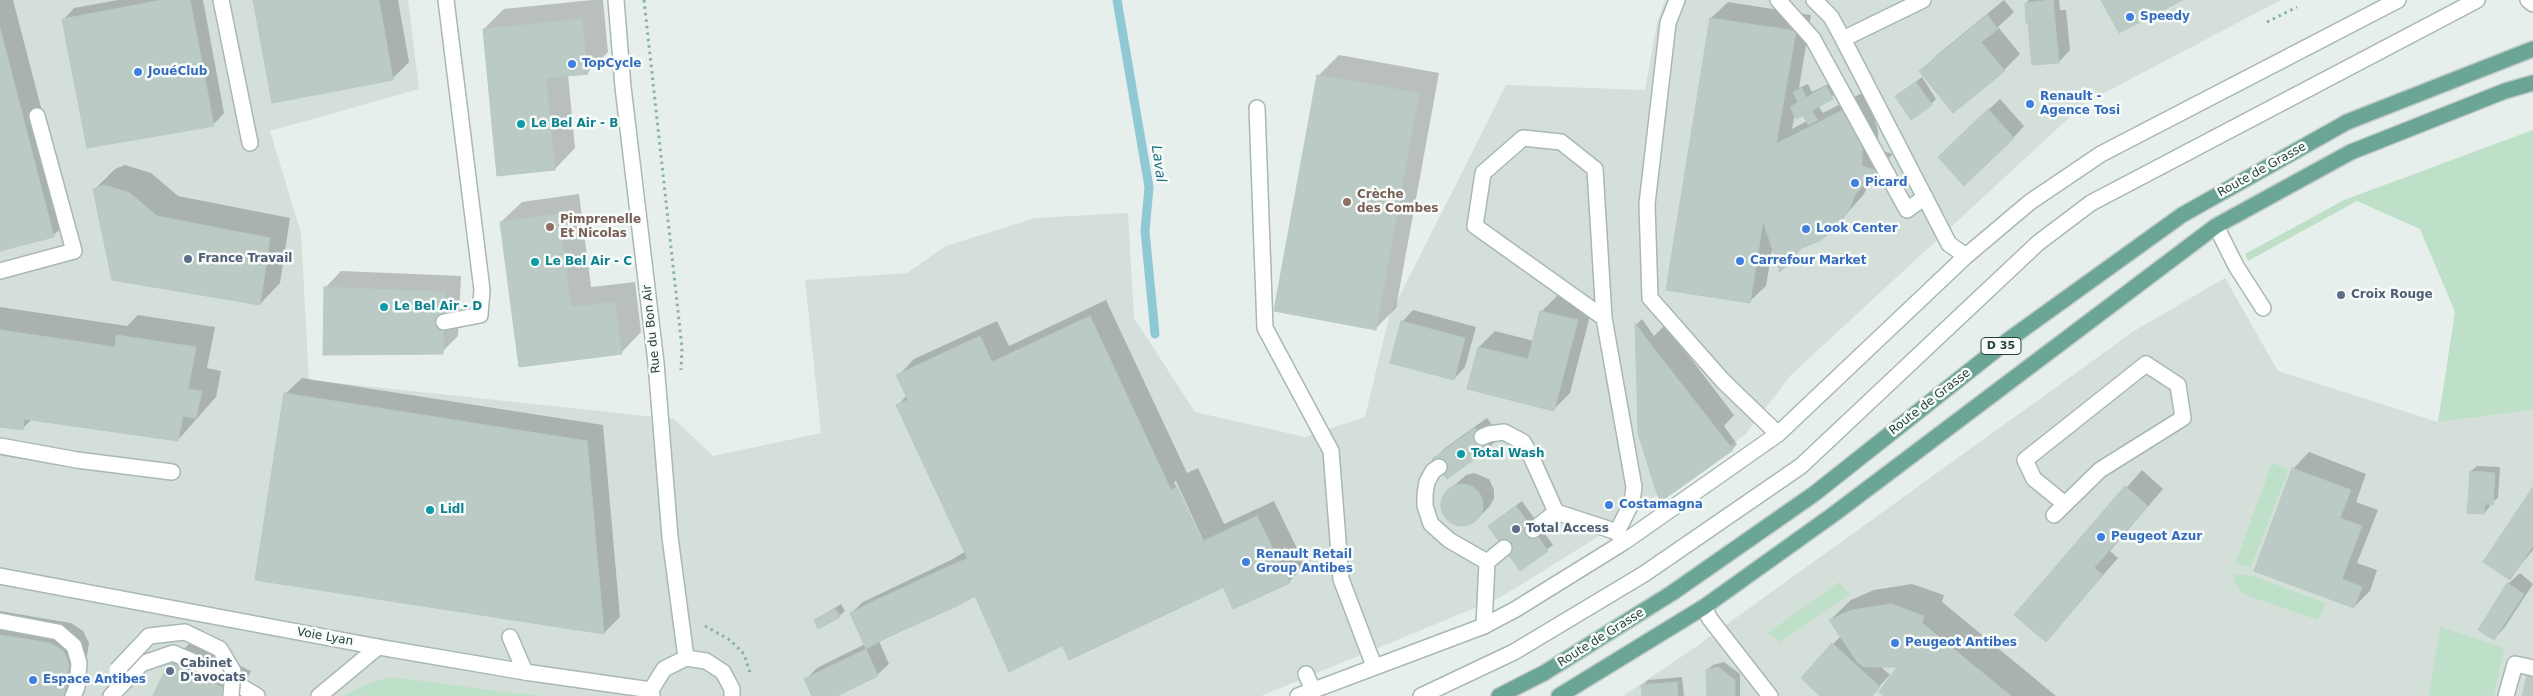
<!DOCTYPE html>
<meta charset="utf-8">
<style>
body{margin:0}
canvas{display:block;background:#e6efeb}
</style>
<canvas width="2533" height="696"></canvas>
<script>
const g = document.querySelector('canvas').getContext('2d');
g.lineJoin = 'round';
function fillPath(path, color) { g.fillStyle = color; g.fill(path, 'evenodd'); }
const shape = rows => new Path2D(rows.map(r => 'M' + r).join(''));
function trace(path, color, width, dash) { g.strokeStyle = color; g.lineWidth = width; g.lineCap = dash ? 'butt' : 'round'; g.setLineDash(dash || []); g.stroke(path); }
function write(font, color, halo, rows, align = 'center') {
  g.font = font + ' "DejaVu Sans",sans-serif'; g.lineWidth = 5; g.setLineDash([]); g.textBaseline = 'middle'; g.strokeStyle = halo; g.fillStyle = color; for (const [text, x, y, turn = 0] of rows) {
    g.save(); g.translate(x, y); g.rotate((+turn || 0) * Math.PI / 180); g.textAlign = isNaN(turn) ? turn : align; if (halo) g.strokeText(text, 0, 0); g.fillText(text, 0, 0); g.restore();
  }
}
const built = shape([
 [0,0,408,0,419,89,270,131,301,233,309,380,674,419,713,456,821,433,805,280,907,273,946,246,1035,218,1128,213,1134,318,1195,412,1305,437,1365,417,1389,317,1506,85,1645,90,1657,23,1665,0,2281,0,2085,103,1791,375,1745,435,1585,545,1499,598,1261,696,0,696],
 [2225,278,2278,371,2438,422,2533,410,2533,696,1623,696,1694,648,2134,331]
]);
const green = shape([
 [2533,130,2533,410,2438,422,2455,312,2420,229,2357,201,2248,261,2245,254,2344,200],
 [2272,463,2289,469,2251,567,2235,564],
 [2234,574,2253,576,2326,603,2318,620,2243,594,2234,580],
 [1839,582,1850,594,1780,642,1768,633],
 [2440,627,2504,648,2494,696,2429,696],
 [393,677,504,692,545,696,343,696,371,682]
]);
const shadow = shape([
 [0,0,13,0,70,219,53,236,0,250],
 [118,0,203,0,224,113,213,125,63,20,74,8],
 [255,0,398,0,409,62,393,78,273,101],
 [592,0,603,0,608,52,587,73,568,75,575,148,555,169,498,174,484,29,504,9],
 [2004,0,2014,12,1998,27,2020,54,2004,70,1921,71,1937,55],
 [2029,0,2059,0,2060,10,2066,10,2070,50,2059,62,2033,64,2026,3],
 [1728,2,1811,15,1799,88,1808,84,1812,92,1832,82,1838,92,1818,106,1823,113,1862,93,1874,116,1878,132,1878,150,1893,154,1872,176,1864,194,1836,226,1773,245,1766,286,1749,302,1711,18],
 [1795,113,1804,114,1807,121,1792,129],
 [1339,55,1439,73,1396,308,1375,329,1318,76],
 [1922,77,1936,99,1931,104,1897,96],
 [2000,99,2024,126,2013,138,1951,145],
 [125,165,151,173,178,196,290,218,280,283,260,304,95,189,115,169],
 [579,194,591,287,635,282,641,332,621,353,520,366,501,222,522,202],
 [341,271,461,276,458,336,442,352,325,288],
 [1558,295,1593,304,1570,393,1553,410,1468,388,1479,347,1495,331,1534,341,1542,311],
 [1106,300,1187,473,1198,468,1224,524,1274,501,1305,565,1289,582,1224,586,1063,644,1009,670,975,595,879,641,889,664,877,675,835,696,813,696,806,679,817,668,865,644,851,613,863,602,953,559,966,551,898,405,907,395,898,376,914,359,997,321,1009,346],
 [1176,481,1214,564,1212,565,1174,482],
 [0,307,127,326,138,315,215,327,207,368,221,371,216,397,178,440,32,419,22,429,0,426],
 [1413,310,1476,327,1465,367,1454,379,1402,322],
 [1642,319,1654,336,1665,325,1734,415,1724,426,1737,444,1732,450,1639,433,1637,324],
 [302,378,603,425,620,617,604,633,285,394],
 [1487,418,1500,436,1489,448,1434,459,1445,448],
 [2309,452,2366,474,2356,502,2378,510,2357,563,2377,570,2370,591,2354,607,2293,469],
 [2477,466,2500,467,2498,498,2490,503,2489,508,2484,513,2471,471],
 [2142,470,2163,489,2110,551,2118,558,2046,640,2016,614],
 [1474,473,1489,479,1494,490,1494,498,1490,506,1478,518,1465,525,1449,520,1443,507,1447,492,1466,475],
 [2533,489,2533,550,2510,578],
 [1522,501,1553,545,1520,569,1495,521],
 [2520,573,2533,584,2505,627,2494,639,2508,584],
 [1912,584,1944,595,1942,602,2056,696,1886,696,1900,666,1880,666,1890,675,1870,696,1822,696,1833,644,1841,636,1830,620,1851,600,1874,590],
 [841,604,845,611,839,616,815,620],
 [0,611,71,623,83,631,89,643,84,675,63,696,0,696],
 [191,642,251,671,242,690,254,696,155,696,170,663],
 [1724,662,1740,674,1740,696,1708,696,1707,670,1713,665],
 [1682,677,1684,696,1644,696,1643,685,1648,680]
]);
const stream = shape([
 [1117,0,1149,187,1145,231,1155,334]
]);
const building = shape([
 [162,0,190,0,214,126,87,148,62,19,162,0],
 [253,0,379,0,393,80,272,103,253,0],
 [2053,0,2055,21,2026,23,2025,3,2053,0],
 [2101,0,2183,0,2119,33,2101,0],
 [1987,15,1998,29,1981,42,2005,71,1953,113,1919,71,1987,15],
 [1710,18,1796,31,1776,144,1845,109,1858,132,1862,149,1862,166,1878,171,1856,193,1848,212,1837,227,1821,240,1802,248,1780,272,1763,221,1750,303,1666,290,1710,18],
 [582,19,588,74,546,78,555,170,497,176,483,29,582,19],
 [2055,21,2059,63,2032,65,2028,23,2055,21],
 [0,28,54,237,0,251,0,28],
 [1317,75,1419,93,1376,330,1274,311,1317,75],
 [1916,82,1932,105,1911,120,1895,96,1916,82],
 [1826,86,1833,99,1796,119,1790,107,1826,86],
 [1802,88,1806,97,1798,102,1793,92,1802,88],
 [1988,109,2014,138,1964,186,1938,157,1988,109],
 [1812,111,1818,120,1808,125,1803,115,1812,111],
 [104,185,130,193,157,216,270,238,260,305,112,280,93,189,104,185],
 [559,214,571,307,615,302,622,354,519,367,500,222,559,214],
 [324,287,445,292,443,354,323,355,324,287],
 [1540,311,1578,320,1554,411,1467,389,1478,347,1528,359,1540,311],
 [1090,316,1171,490,978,581,896,405,908,400,896,375,980,336,992,362,1090,316],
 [1401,321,1465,338,1454,380,1390,363,1401,321],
 [1635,323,1648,341,1645,343,1663,369,1637,388,1635,323],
 [0,330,115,347,116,335,196,347,188,389,202,391,196,418,183,416,178,441,24,419,23,430,0,427,0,330],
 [1648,341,1719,432,1681,460,1678,456,1651,475,1638,433,1637,388,1663,369,1645,343,1648,341],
 [284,393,587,441,604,634,255,580,284,393],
 [1475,428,1490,448,1447,479,1432,459,1475,428],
 [1719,432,1733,450,1660,502,1651,475,1678,456,1681,460,1719,432],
 [2292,468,2351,490,2340,518,2362,526,2342,579,2362,587,2354,608,2254,571,2292,468],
 [2470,471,2495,473,2493,505,2468,502,2470,471],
 '1441 505a21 21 0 1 1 42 0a21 21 0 1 1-42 0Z',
 [2125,486,2148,506,2094,568,2103,575,2046,642,2014,615,2125,486],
 [1177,487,1224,587,1069,660,1023,560,1177,487],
 [2533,487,2533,546,2510,580,2483,562,2533,487],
 [2468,502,2485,503,2484,514,2467,513,2468,502],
 [1516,506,1548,551,1520,571,1488,526,1516,506],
 [1257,516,1290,583,1233,609,1203,541,1257,516],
 [968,558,978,581,1023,560,1062,646,1009,672,975,596,957,606,941,570,968,558],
 [941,570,957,606,888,637,872,602,941,570],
 [2507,583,2524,594,2494,640,2478,630,2507,583],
 [872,602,888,637,866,649,850,613,872,602],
 [1891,604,1924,616,1922,623,2011,696,1884,696,1879,692,1897,667,1865,667,1858,663,1829,620,1852,610,1891,604],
 [835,609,840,617,818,629,814,620,835,609],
 [0,635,50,643,63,651,69,664,64,696,0,696,0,635],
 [1832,643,1880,687,1872,696,1820,696,1801,678,1832,643],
 [866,649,878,676,837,696,812,696,804,679,866,649],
 [169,662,232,692,230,696,153,696,169,662],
 [1718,667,1735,680,1735,696,1707,696,1706,670,1718,667],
 [2527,676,2533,677,2533,696,2522,696,2527,676],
 [1677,682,1678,696,1642,696,1641,685,1677,682]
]);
const path = shape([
 [644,0,682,348,681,370],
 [2267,22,2297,7],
 [705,626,730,640,744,654,751,676]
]);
const lane = shape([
 [221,0,250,143],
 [1677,0,1668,23,1647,204,1650,298,1723,381,1778,434],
 [1778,0,1813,39,1907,210,1925,197],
 [1814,0,1831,17,1843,39],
 [1923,0,1843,39,1949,244,1966,256],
 [1257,108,1265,328,1331,451,1341,579,1374,666],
 [2216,226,2236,266,2263,308],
 [0,271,74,251,37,116],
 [1604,318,1475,226,1483,173,1523,138,1561,142,1595,169,1604,318,1634,487,1632,502,1617,532],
 [444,322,480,315,482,290,446,0],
 [1482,437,1489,434,1504,432,1523,442,1530,454,1556,512],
 [0,446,77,460,172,472],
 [1439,467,1433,471,1427,482,1425,494,1425,506,1431,524,1449,540,1487,562],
 [2054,515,2100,470,2183,418,2178,385,2146,364,2025,460,2034,479,2065,504],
 [1533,530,1556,512,1617,532,1623,541],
 [1704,607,1710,619,1770,696],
 [0,621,58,632,74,646,79,663,77,687,73,696],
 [1484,626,1487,562,1504,548],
 [510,637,525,672],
 [1306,674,1313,690],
 [111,696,141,664,173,653,215,671,257,696],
 [319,696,378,647],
 [1421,696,1514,652,1644,574,1801,466,2038,243,2091,203,2477,0],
 [2506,696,2515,664,2533,668]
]);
const street = shape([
 [616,0,623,87,656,363,670,537,686,658],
 [2528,0,2533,4],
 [0,576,378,647,525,672,651,690],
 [652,696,651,690,664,669,686,658,706,661,723,672,732,689,732,696],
 [1298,696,1484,626,1516,609,1624,542,1778,434,1966,256,2030,202,2101,154,2398,0]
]);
const primary = shape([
 [1499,696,1544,673,1672,593,1814,494,2011,338,2182,215,2347,122,2533,49],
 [1559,696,1704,607,1834,514,2216,226,2351,152,2505,91,2533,83]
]);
const laneBridge = shape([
 [117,670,149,636,185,632,220,649,233,671,231,696]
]);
const markers = [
 [2130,17,5,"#3f7fe0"],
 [572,64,5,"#3f7fe0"],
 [138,72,5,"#3f7fe0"],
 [2030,104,5,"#3f7fe0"],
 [521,124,5,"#0f9aa8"],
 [1855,183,5,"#3f7fe0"],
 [1347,202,5,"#8d6e63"],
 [550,227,5,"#8d6e63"],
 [1806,229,5,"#3f7fe0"],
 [188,259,5,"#5c6f8a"],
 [1740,261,5,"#3f7fe0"],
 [535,262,5,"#0f9aa8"],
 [2341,295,5,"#5c6f8a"],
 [384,307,5,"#0f9aa8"],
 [1461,454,5,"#0f9aa8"],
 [1609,505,5,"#3f7fe0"],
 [430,510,5,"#0f9aa8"],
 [1516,529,5,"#5c6f8a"],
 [2101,537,5,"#3f7fe0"],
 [1246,562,5,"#3f7fe0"],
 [1895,643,5,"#3f7fe0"],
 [170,671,5,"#5c6f8a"],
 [33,680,5,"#3f7fe0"]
];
const shields = [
 [2001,346,40]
];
const shieldNames = [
 ["D 35",2001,346]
];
const shopNames = [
 ["Speedy",2140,17],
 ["TopCycle",582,64],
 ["JouéClub",148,72],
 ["Renault -",2040,97],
 ["Agence Tosi",2040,111],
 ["Picard",1865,183],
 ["Look Center",1816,229],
 ["Carrefour Market",1750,261],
 ["Costamagna",1619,505],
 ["Peugeot Azur",2111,537],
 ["Renault Retail",1256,555],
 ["Group Antibes",1256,569],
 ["Peugeot Antibes",1905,643],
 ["Espace Antibes",43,680]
];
const cultureNames = [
 ["Le Bel Air - B",531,124],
 ["Le Bel Air - C",545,262],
 ["Le Bel Air - D",394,307],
 ["Total Wash",1471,454],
 ["Lidl",440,510]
];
const streetNames = [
 ["Route de Grasse",2262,170,-29],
 ["Rue du Bon Air",652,329,-96],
 ["Route de Grasse",1930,402,-38],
 ["Voie Lyan",325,637,10],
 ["Route de Grasse",1601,638,-32]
];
const educationNames = [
 ["Crèche",1357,195],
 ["des Combes",1357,209],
 ["Pimprenelle",560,220],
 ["Et Nicolas",560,234]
];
const serviceNames = [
 ["France Travail",198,259],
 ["Croix Rouge",2351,295],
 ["Total Access",1526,529],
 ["Cabinet",180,664],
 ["D'avocats",180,678]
];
const waterNames = [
 ["Laval",1158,164,82]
];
fillPath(built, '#d4dfda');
fillPath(green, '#bfe0c8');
fillPath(shadow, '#0003');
trace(stream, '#8ec9d4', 9);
fillPath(building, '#bbcac4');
trace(building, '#b8c9c2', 1);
trace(lane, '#a8b8b2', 18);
trace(street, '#a8b8b2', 18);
trace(primary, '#c2cac8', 18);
trace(path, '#86b3a5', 3, [2.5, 4]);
trace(lane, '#fff', 15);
trace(street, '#fff', 15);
trace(primary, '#6aa596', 15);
trace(laneBridge, '#a8b8b2', 18, []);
trace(laneBridge, '#fff', 15);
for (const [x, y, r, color] of markers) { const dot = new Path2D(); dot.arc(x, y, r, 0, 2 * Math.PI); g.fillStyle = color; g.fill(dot); trace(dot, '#f7fbf9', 2); }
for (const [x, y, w] of shields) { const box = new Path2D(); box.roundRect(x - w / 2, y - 8.5, w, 17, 4); g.fillStyle = '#f7fbf9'; g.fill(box); trace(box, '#24423a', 1); }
write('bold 11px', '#24423a', null, shieldNames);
write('bold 12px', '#366cbe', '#f7fbf9', shopNames, 'left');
write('bold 12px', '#0d838f', '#f7fbf9', cultureNames, 'left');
write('12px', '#24423a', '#f7fbf9', streetNames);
write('bold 12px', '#785e54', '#f7fbf9', educationNames, 'left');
write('bold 12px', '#4e5e75', '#f7fbf9', serviceNames, 'left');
write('italic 14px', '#1c6f80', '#f7fbf9', waterNames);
</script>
